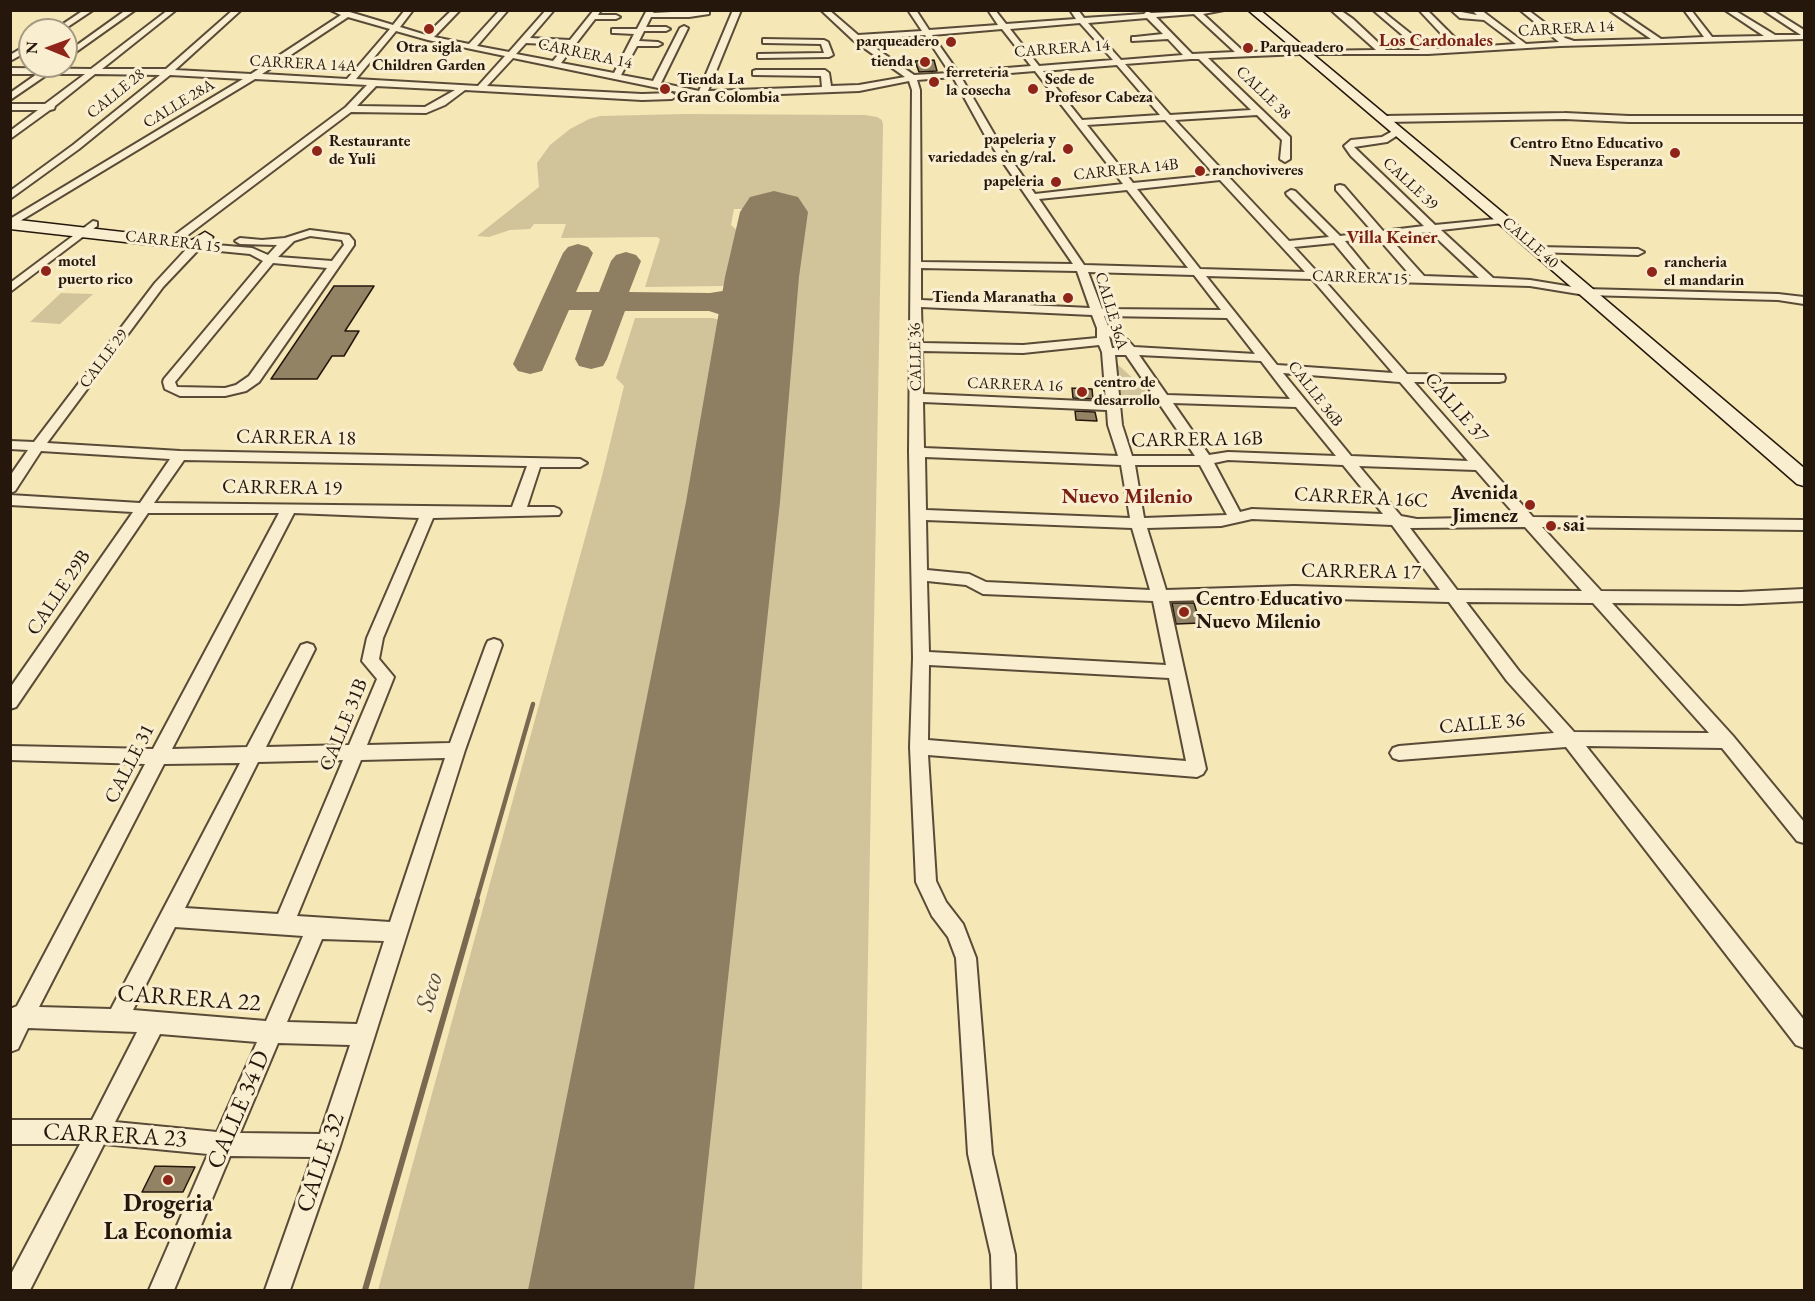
<!DOCTYPE html>
<style>
body{margin:0}
#map{position:relative;width:1815px;height:1301px;overflow:hidden;background:#f6e7b7;font-family:"EB Garamond",serif}
canvas{display:block}
.frame{position:absolute;inset:0;border:12px solid #25170c;pointer-events:none}
.north{position:absolute;left:18px;top:18px;width:60px;height:60px;box-sizing:border-box;background:#f9efd0;border:2px solid #a49982;border-radius:50%;rotate:271deg;font-size:16px;font-weight:700;line-height:24px;text-align:center;color:#25170c}
.north::after{content:'';display:block;margin:auto;width:21px;height:27px;background:#8f2418;clip-path:polygon(50% 0,100% 100%,50% 72%,0 100%)}
</style>
<div id="map">
<canvas width="1815" height="1301"></canvas>
<div class="frame"></div>
<div class="north">N</div>
</div>
<script>
const g = document.querySelector('canvas').getContext('2d');
g.lineJoin = 'round';
function fillPath(path, color) { g.fillStyle = color; g.fill(path, 'evenodd'); }
const shape = rows => new Path2D(rows.map(r => 'M' + r).join(''));
function trace(path, color, width, dash) { g.strokeStyle = color; g.lineWidth = width; g.lineCap = dash ? 'butt' : 'round'; g.setLineDash(dash || []); g.stroke(path); }
function write(font, color, halo, rows, align = 'center') {
  g.font = font + ' "EB Garamond",serif'; g.lineWidth = 6; g.setLineDash([]); g.textBaseline = 'middle'; g.strokeStyle = halo; g.fillStyle = color; for (const [text, x, y, turn = 0] of rows) {
    g.save(); g.translate(x, y); g.rotate((+turn || 0) * Math.PI / 180); g.textAlign = isNaN(turn) ? turn : align; if (halo) g.strokeText(text, 0, 0); g.fillText(text, 0, 0); g.restore();
  }
}
const green = shape([
 [685,114,865,115,877,117,882,120,883,125,862,1290,663,1290,795,209,734,209,731,225,744,237,736,279,722,286,645,287,660,239,657,237,561,238,566,224,534,224,530,229,510,230,489,237,477,236,539,187,537,163,550,145,570,129,589,119,600,116],
 [61,293,93,294,60,324,30,322],
 [635,318,712,318,721,320,729,328,553,1290,378,1290,602,476,624,386,616,378],
 [1113,360,1152,396,1118,395]
]);
const streamFar1 = shape([
 [476,902,533,704]
]);
const stream = shape([
 [365,1290,477,901]
]);
const taxiway = shape([
 [578,244,588,247,593,253,576,292,599,292,611,261,616,255,626,252,636,255,641,261,629,292,710,293,735,289,744,284,751,271,762,268,773,271,777,277,771,289,767,295,752,304,773,326,768,333,757,336,746,333,731,318,709,311,625,311,607,359,603,366,591,369,579,366,575,359,592,310,569,310,542,371,530,374,518,371,513,364,541,301,563,253,568,247,578,244]
]);
const runway = shape([
 [774,191,798,197,808,212,799,277,780,502,694,1290,528,1290,686,502,725,277,740,212,750,197,774,191]
]);
const building = shape([
 [934,60,937,71,919,72,915,61,934,60],
 [334,286,374,286,345,331,359,331,344,356,332,356,317,379,271,379,334,286],
 [1072,388,1092,389,1093,399,1073,398,1072,388],
 [1075,411,1095,412,1097,421,1076,420,1075,411],
 [1172,603,1194,603,1200,623,1176,624,1172,603],
 [155,1166,195,1167,183,1192,142,1192,155,1166]
]);
const street = shape([
 [84,10,93,10,63,30,54,30,84,10],
 [126,10,135,10,66,59,66,53,126,10],
 [168,10,176,10,102,69,166,69,233,10,241,10,175,70,251,74,341,15,330,10,343,10,393,25,405,10,413,10,400,27,426,35,452,10,460,10,434,37,469,44,500,10,508,10,477,46,509,52,546,10,554,10,530,38,570,40,594,10,601,10,598,15,616,15,620,17,616,19,595,19,561,63,614,73,634,34,615,33,612,33,612,29,637,29,647,10,655,10,653,13,709,10,709,14,689,17,651,17,646,27,666,27,670,29,666,31,644,31,639,41,658,42,662,44,658,46,637,46,621,75,653,81,680,28,684,26,688,28,661,83,699,91,733,10,741,10,708,91,822,87,821,76,753,75,753,71,756,70,825,70,829,73,831,86,859,85,905,77,853,40,821,10,829,10,858,35,922,31,908,10,916,10,929,30,998,25,988,10,995,10,1006,24,1076,19,1070,10,1078,10,1084,18,1144,14,1147,11,1151,13,1224,10,1203,14,1244,52,1376,50,1331,10,1340,10,1353,19,1386,50,1420,50,1373,10,1381,10,1430,49,1451,48,1447,40,1419,10,1427,10,1454,37,1459,48,1516,44,1484,20,1460,18,1451,10,1477,15,1472,10,1481,10,1526,44,1559,42,1520,10,1528,10,1565,38,1574,41,1651,39,1609,10,1618,10,1661,39,1704,37,1684,10,1691,10,1712,37,1764,36,1725,10,1734,10,1775,35,1801,35,1763,10,1772,10,1804,30,1804,39,1560,46,1428,54,1300,54,1208,58,1290,137,1290,159,1285,162,1280,159,1282,140,1257,115,1175,120,1289,241,1329,237,1287,195,1286,193,1291,190,1295,191,1340,236,1373,232,1336,190,1336,186,1340,185,1344,186,1383,231,1424,226,1351,156,1344,146,1351,140,1382,137,1398,128,1403,131,1401,133,1387,142,1354,147,1435,225,1507,218,1507,222,1503,223,1441,230,1493,278,1530,280,1585,289,1778,294,1804,297,1804,304,1778,300,1585,295,1530,286,1324,280,1407,374,1504,375,1505,378,1504,381,1499,382,1414,382,1533,517,1804,520,1804,530,1542,527,1601,591,1741,592,1804,589,1804,601,1741,604,1612,603,1733,736,1804,822,1804,843,1797,841,1722,748,1586,746,1804,1020,1804,1048,1796,1045,1566,747,1399,760,1393,758,1390,753,1393,748,1399,746,1554,733,1507,681,1449,602,1294,598,1169,601,1206,769,1203,774,1197,777,928,755,936,881,946,902,963,924,976,958,992,1154,1015,1255,1016,1290,992,1290,991,1255,968,1154,956,958,948,937,932,916,916,882,910,747,913,658,909,452,912,90,909,81,859,91,702,97,513,58,487,86,642,94,672,93,676,96,672,99,642,100,465,90,445,105,426,113,351,112,176,244,168,244,168,240,346,107,367,85,255,79,10,227,10,219,243,79,170,75,79,149,10,199,10,191,73,145,160,75,95,74,55,106,54,109,50,110,10,139,10,131,38,110,10,110,10,104,45,104,85,74,48,74,10,100,10,93,37,74,10,74,10,68,91,69,168,10],
 [1194,14,1235,52,1192,54,1156,17,1194,14],
 [348,17,390,29,347,79,262,74,348,17],
 [1147,18,1163,34,1135,37,1132,37,1132,41,1168,39,1183,55,1121,60,1088,23,1147,18],
 [1080,23,1113,60,1039,66,1010,29,1080,23],
 [1002,29,1031,66,958,72,932,35,1002,29],
 [396,31,428,40,505,56,478,86,356,79,396,31],
 [925,35,950,73,914,75,864,40,925,35],
 [526,43,566,45,553,61,516,54,526,43],
 [1191,59,1199,59,1251,110,1170,115,1125,64,1191,59],
 [1117,65,1160,115,1082,120,1043,71,1117,65],
 [1035,71,1123,184,1035,194,997,139,961,77,1035,71],
 [953,77,987,139,1073,264,921,262,920,90,917,80,953,77],
 [376,86,455,90,425,107,357,106,376,86],
 [1165,120,1215,175,1133,183,1087,125,1165,120],
 [1220,180,1282,247,1305,272,1200,269,1137,189,1220,180],
 [1127,190,1188,268,1084,265,1039,199,1127,190],
 [1430,232,1479,278,1424,276,1388,236,1430,232],
 [1378,238,1411,276,1372,274,1345,241,1378,238],
 [1334,243,1360,274,1318,273,1294,247,1334,243],
 [921,268,1077,271,1090,308,921,300,921,268],
 [1088,272,1194,275,1221,310,1102,309,1088,272],
 [1206,276,1312,279,1393,373,1277,365,1206,276],
 [921,307,1092,315,1097,328,1097,338,1023,345,922,343,921,307],
 [1104,316,1227,318,1255,354,1134,347,1120,332,1108,326,1104,316],
 [1109,336,1112,338,1121,348,1112,348,1109,336],
 [1099,345,1102,352,1106,402,923,394,922,351,1023,353,1099,345],
 [1115,355,1126,355,1195,456,1132,456,1122,425,1115,355],
 [1139,355,1261,361,1290,399,1167,395,1139,355],
 [1283,373,1400,382,1468,461,1351,456,1283,373],
 [923,402,1107,410,1108,425,1118,456,924,448,923,402],
 [1173,403,1296,407,1336,456,1228,452,1209,455,1173,403],
 [925,457,1121,465,1130,518,926,510,925,457],
 [1228,460,1343,465,1383,514,1252,509,1240,512,1214,463,1228,460],
 [1135,465,1200,465,1227,515,1144,518,1135,465],
 [1359,466,1476,470,1517,517,1417,519,1401,516,1359,466],
 [1252,519,1392,525,1440,590,1294,586,1166,590,1147,528,1221,526,1252,519],
 [926,520,1132,528,1150,590,986,582,969,574,927,570,926,520],
 [1525,527,1582,591,1457,590,1410,528,1525,527],
 [927,581,966,585,983,594,1153,601,1166,665,929,652,927,581],
 [1466,602,1593,603,1709,733,1574,732,1519,671,1466,602],
 [929,665,1169,678,1186,761,928,740,929,665],
 [763,39,824,40,828,42,833,55,829,57,761,58,758,58,758,54,824,53,821,44,766,43,763,43,763,39],
 [27,45,30,45,30,50,10,61,10,55,27,45],
 [1565,113,1629,116,1804,116,1804,122,1629,122,1565,119,1384,122,1379,119,1384,116,1565,113],
 [93,221,97,222,97,226,10,292,10,283,93,221],
 [310,230,349,235,354,241,354,245,259,382,246,391,225,396,180,396,165,389,163,382,164,379,263,261,250,254,199,249,163,287,47,443,180,451,580,459,587,463,580,467,540,467,527,507,554,507,559,509,561,512,559,515,433,518,383,638,379,659,394,677,367,745,450,743,486,645,488,641,494,639,500,641,502,645,465,750,340,1146,290,1290,265,1290,312,1157,230,1156,174,1290,149,1290,208,1154,104,1144,30,1290,10,1290,10,1276,80,1144,10,1144,10,1120,92,1120,137,1032,28,1028,18,1049,10,1052,10,1009,17,1006,145,764,10,760,10,746,153,749,279,513,148,513,16,707,10,709,10,688,133,512,10,505,10,495,140,503,170,459,41,451,15,491,10,493,10,476,28,450,10,449,10,441,34,442,155,283,192,243,252,248,268,255,277,245,240,244,235,241,240,238,262,240,285,238,310,230],
 [310,236,342,240,344,245,332,261,278,257,294,241,310,236],
 [273,263,327,268,249,376,236,385,225,388,177,387,175,382,273,263],
 [184,460,527,466,512,507,154,503,184,460],
 [294,513,419,518,367,638,362,661,377,679,349,745,266,747,315,649,313,645,307,643,301,645,247,747,172,749,294,513],
 [445,758,390,922,297,916,361,760,445,758],
 [343,760,278,914,185,908,258,762,343,760],
 [240,763,111,1009,39,1007,164,764,240,763],
 [175,927,303,936,266,1021,133,1010,175,927],
 [322,939,384,941,357,1024,287,1022,322,939],
 [160,1034,257,1042,217,1132,115,1122,160,1034],
 [278,1043,350,1045,320,1134,240,1133,278,1043],
 [1537,247,1638,249,1644,252,1638,255,1533,252,1533,248,1537,247]
]);
const secondary = shape([
 [1248,10,1260,10,1508,217,1804,468,1804,486,1797,484,1498,223,1248,10],
 [10,219,192,240,205,232,213,237,202,248,196,250,10,229,10,219]
]);
const markers = [
 [429,29,6,"#8f2418"],
 [951,42,6,"#8f2418"],
 [1248,48,6,"#8f2418"],
 [925,62,6,"#8f2418"],
 [934,82,6,"#8f2418"],
 [665,89,6,"#8f2418"],
 [1033,89,6,"#8f2418"],
 [1068,149,6,"#8f2418"],
 [317,151,6,"#8f2418"],
 [1675,153,6,"#8f2418"],
 [1200,171,6,"#8f2418"],
 [1056,182,6,"#8f2418"],
 [46,271,6,"#8f2418"],
 [1652,272,6,"#8f2418"],
 [1068,298,6,"#8f2418"],
 [1082,392,6,"#8f2418"],
 [1530,505,6,"#8f2418"],
 [1551,526,6,"#8f2418"],
 [1184,612,6,"#8f2418"],
 [168,1180,6,"#8f2418"]
];
const farStreetnames = [
 ["CARRERA 14",1566,29,-3],
 ["CARRERA 14",1062,49,-4],
 ["CARRERA 14",585,54,12],
 ["CARRERA 14A",303,64,3],
 ["CALLE 38",1263,93,44],
 ["CALLE 28",116,94,-39],
 ["CALLE 28A",179,104,-31],
 ["CARRERA 14B",1126,170,-6],
 ["CALLE 39",1410,184,43],
 ["CARRERA 15",173,242,7],
 ["CALLE 40",1530,243,41],
 ["CARRERA 15",1360,278,2],
 ["CALLE 36A",1111,311,73],
 ["CALLE 36",916,357,-91],
 ["CALLE 29",104,359,-53],
 ["CARRERA 16",1015,385,2],
 ["CALLE 36B",1315,394,52]
];
const farPoinames = [
 ["parqueadero",939,42,"right"],
 ["Otra sigla",429,48,"center"],
 ["Children Garden",429,66,"center"],
 ["Parqueadero",1260,48],
 ["tienda",913,62,"right"],
 ["ferreteria",946,73],
 ["la cosecha",946,91],
 ["Tienda La",677,80],
 ["Gran Colombia",677,98],
 ["Sede de",1045,80],
 ["Profesor Cabeza",1045,98],
 ["papeleria y",1056,140,"right"],
 ["variedades en g/ral.",1056,158,"right"],
 ["Restaurante",329,142],
 ["de Yuli",329,160],
 ["Centro Etno Educativo",1663,144,"right"],
 ["Nueva Esperanza",1663,162,"right"],
 ["ranchoviveres",1212,171],
 ["papeleria",1044,182,"right"],
 ["motel",58,262],
 ["puerto rico",58,280],
 ["rancheria",1664,263],
 ["el mandarin",1664,281],
 ["Tienda Maranatha",1056,298,"right"],
 ["centro de",1094,383],
 ["desarrollo",1094,401]
];
const farNeighbourhoodnames = [
 ["Los Cardonales",1436,41],
 ["Villa Keiner",1392,238]
];
const streetNames = [
 ["CALLE 37",1456,408,49],
 ["CARRERA 18",296,438,1],
 ["CARRERA 16B",1197,440,-1],
 ["CARRERA 19",282,488,1],
 ["CARRERA 16C",1361,498,3],
 ["CARRERA 17",1361,572,1],
 ["CALLE 29B",59,593,-56],
 ["CALLE 36",1482,724,-5],
 ["CALLE 31B",344,725,-68],
 ["CALLE 31",130,764,-63]
];
const poiNames = [
 ["Avenida",1518,494,"right"],
 ["Jimenez",1518,517,"right"],
 ["sai",1563,526],
 ["Centro Educativo",1196,600],
 ["Nuevo Milenio",1196,623]
];
const neighbourhoodNames = [
 ["Nuevo Milenio",1127,497]
];
const nearStreetnames = [
 ["CARRERA 22",189,999,4],
 ["CALLE 34 D",239,1110,-67],
 ["CARRERA 23",115,1136,3],
 ["CALLE 32",321,1163,-71]
];
const nearPoinames = [
 ["Drogeria",168,1204],
 ["La Economia",168,1232]
];
const nearWaternames = [
 ["Seco",430,992,-74]
];
fillPath(green, '#d2c49a');
trace(streamFar1, '#786950', 4.5);
trace(stream, '#786950', 6);
fillPath(taxiway, '#8e7f62');
fillPath(runway, '#8e7f62');
fillPath(building, '#928365');
trace(building, '#25170c', 1.5);
trace(street, '#594b37', 4);
trace(secondary, '#25170c', 3);
fillPath(street, '#f9efd0');
fillPath(secondary, '#f9efd0');
for (const [x, y, r, color] of markers) { const dot = new Path2D(); dot.arc(x, y, r, 0, 2 * Math.PI); g.fillStyle = color; g.fill(dot); trace(dot, '#f9efd0', 2); }
write('16px', '#25170c', '#f9efd0', farStreetnames);
write('bold 16px', '#25170c', '#f9efd0', farPoinames, 'left');
write('bold 18px', '#7a1f14', '#f9efd0', farNeighbourhoodnames);
write('20px', '#25170c', '#f9efd0', streetNames);
write('bold 20px', '#25170c', '#f9efd0', poiNames, 'left');
write('bold 21px', '#7a1f14', '#f9efd0', neighbourhoodNames);
write('24px', '#25170c', '#f9efd0', nearStreetnames);
write('bold 24px', '#25170c', '#f9efd0', nearPoinames);
write('italic 26px', '#5c4e39', '#f9efd0', nearWaternames);
</script>
